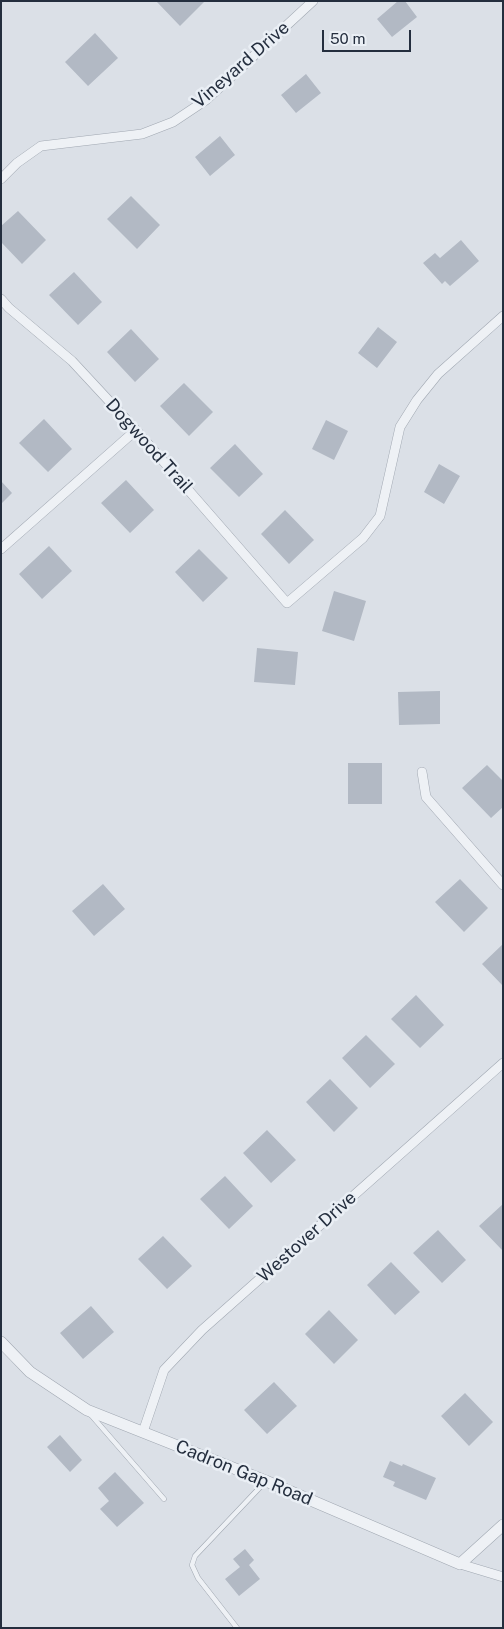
<!DOCTYPE html>
<style>
body{margin:0}
#map{position:relative;width:504px;height:1629px;overflow:hidden;background:#dbe0e7;font-family:"Public Sans",sans-serif}
canvas{display:block}
.frame{position:absolute;inset:0;border:2px solid #242e3e;pointer-events:none}
.scale{position:absolute;left:322px;top:30px;width:89px;height:22px;box-sizing:border-box;border:2px solid #242e3e;border-top:0;padding-left:6px;font-size:15px;line-height:18px;white-space:nowrap;color:#242e3e;-webkit-text-stroke:4px #eaeff5;paint-order:stroke}
</style>
<div id="map">
<canvas width="504" height="1629"></canvas>
<div class="frame"></div>
<div class="scale">50 m</div>
</div>
<script>
const g = document.querySelector('canvas').getContext('2d');
g.lineJoin = 'round';
function fillPath(path, color) { g.fillStyle = color; g.fill(path, 'evenodd'); }
const shape = rows => new Path2D(rows.map(r => 'M' + r).join(''));
function trace(path, color, width, dash) { g.strokeStyle = color; g.lineWidth = width; g.lineCap = dash ? 'butt' : 'round'; g.setLineDash(dash || []); g.stroke(path); }
function write(font, color, halo, rows, align = 'center') {
  g.font = font + ' "Public Sans",sans-serif'; g.lineWidth = 5; g.setLineDash([]); g.textBaseline = 'middle'; g.strokeStyle = halo; g.fillStyle = color; for (const [text, x, y, turn = 0] of rows) {
    g.save(); g.translate(x, y); g.rotate((+turn || 0) * Math.PI / 180); g.textAlign = isNaN(turn) ? turn : align; if (halo) g.strokeText(text, 0, 0); g.fillText(text, 0, 0); g.restore();
  }
}
const building = shape([
 [156,1,205,1,180,26],
 [398,1,405,1,417,17,392,37,377,19],
 [95,33,118,58,88,86,65,62],
 [306,74,321,93,296,113,281,95],
 [220,136,235,155,210,176,195,157],
 [131,196,160,225,137,249,107,219],
 [18,211,46,240,22,264,1,242,1,226],
 [461,240,479,261,450,286,445,281,442,284,423,263,435,253,440,258],
 [74,272,102,302,78,325,49,295],
 [378,327,397,342,377,368,358,353],
 [131,329,159,359,135,382,107,352],
 [184,383,213,412,189,436,160,406],
 [44,419,72,449,48,472,19,443],
 [326,420,348,431,334,460,312,449],
 [235,444,263,474,239,497,210,468],
 [439,464,460,476,444,504,424,492],
 [126,480,154,510,130,533,101,503],
 [1,481,12,493,1,504],
 [285,510,314,540,289,564,261,534],
 [49,546,72,571,42,599,19,574],
 [199,549,228,578,203,602,175,572],
 [334,591,366,601,354,641,322,631],
 [257,648,298,652,295,685,254,682],
 [440,691,440,724,399,725,398,692],
 [348,763,382,763,382,804,348,804],
 [487,765,503,781,503,807,491,818,462,788],
 [460,879,488,908,464,932,435,902],
 [103,884,125,909,94,936,72,911],
 [503,944,503,986,482,964],
 [416,995,444,1025,420,1048,391,1019],
 [366,1035,395,1064,370,1088,342,1058],
 [330,1079,358,1108,334,1132,306,1102],
 [267,1130,296,1160,271,1183,243,1153],
 [225,1176,253,1206,229,1229,200,1199],
 [503,1204,503,1251,479,1226],
 [438,1230,466,1260,442,1283,413,1253],
 [163,1236,192,1266,167,1289,138,1259],
 [391,1262,420,1292,395,1315,367,1285],
 [91,1306,114,1332,83,1359,60,1333],
 [329,1310,358,1340,334,1364,305,1334],
 [274,1382,297,1406,267,1434,244,1410],
 [465,1393,493,1422,469,1446,441,1416],
 [60,1435,82,1460,70,1472,47,1447],
 [390,1461,402,1466,403,1464,436,1478,426,1500,393,1486,395,1482,383,1477],
 [115,1472,144,1503,117,1527,100,1509,109,1501,98,1488],
 [245,1549,254,1560,249,1565,260,1579,239,1596,225,1579,240,1567,233,1559]
]);
const service = shape([
 [91,1415,164,1499],
 [237,1628,198,1578,192,1565,195,1556,265,1482]
]);
const minor = shape([
 [1,179,17,163,41,146,142,134,173,122,206,100,313,1],
 [1,299,9,308,72,361,136,430,287,603,363,538,380,516,400,427,417,400,438,374,503,316],
 [1,549,136,430],
 [422,772,426,797,503,885],
 [143,1432,164,1370,202,1330,503,1063],
 [460,1564,503,1577]
]);
const tertiary = shape([
 [1,1342,30,1372,87,1410,266,1481,460,1564,503,1525]
]);
const streetNames = [
 ["Vineyard Drive",241,65,-41],
 ["Dogwood Trail",149,446,48],
 ["Westover Drive",307,1237,-42],
 ["Cadron Gap Road",244,1473,22]
];
fillPath(building, '#b2b9c4');
trace(service, '#a0a7b1', 5.5);
trace(minor, '#a0a7b1', 10);
trace(tertiary, '#a0a7b1', 12);
trace(service, '#eef1f5', 4.5);
trace(minor, '#eef1f5', 9);
trace(tertiary, '#eef1f5', 11);
write('18px', '#242e3e', '#eaeff5', streetNames);
</script>
